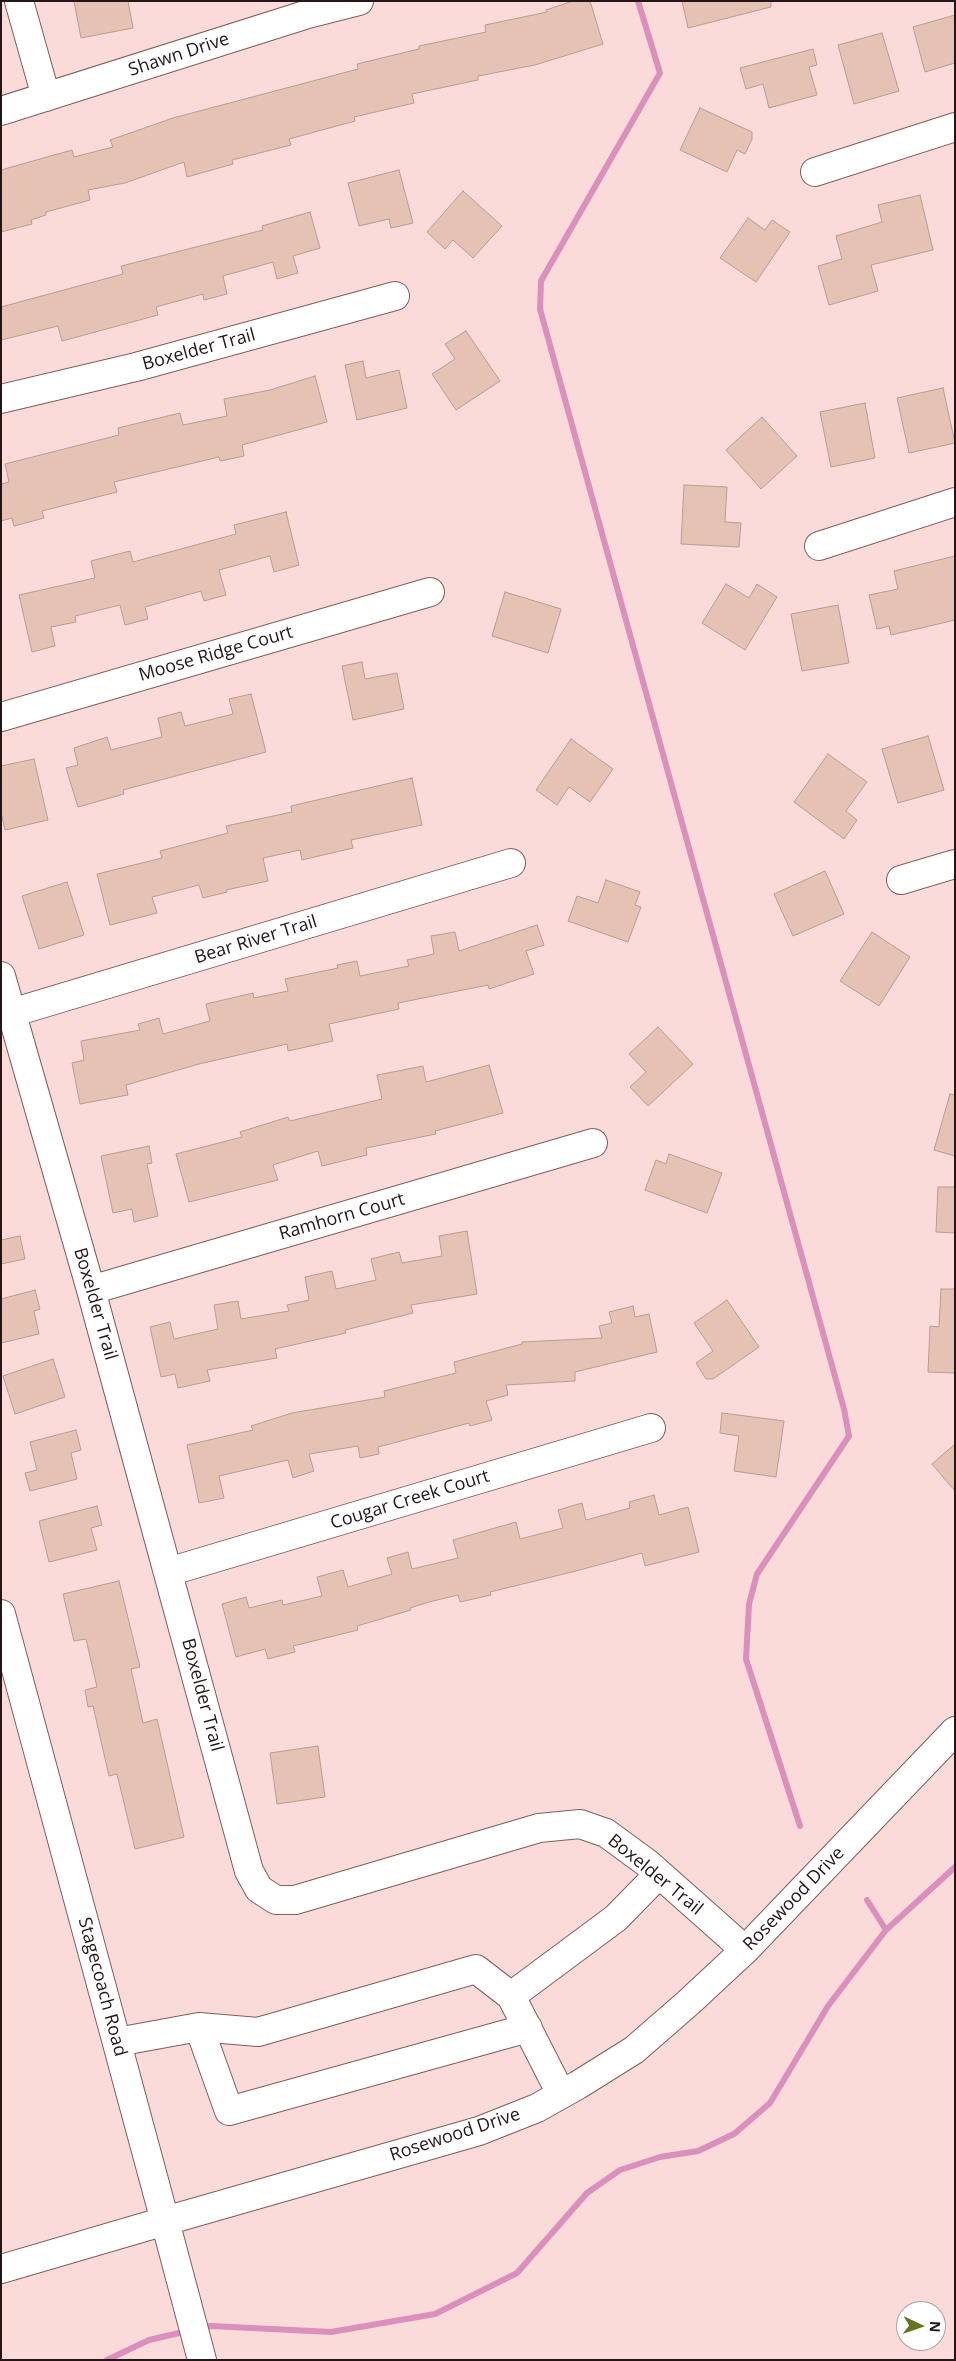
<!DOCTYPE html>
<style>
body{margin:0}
#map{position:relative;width:956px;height:2361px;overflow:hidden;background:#fbdbd9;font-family:"Open Sans",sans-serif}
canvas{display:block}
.frame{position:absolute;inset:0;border:2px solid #241616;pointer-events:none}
.north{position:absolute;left:896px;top:2301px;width:50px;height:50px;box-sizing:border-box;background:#fff;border:1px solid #a7a2a2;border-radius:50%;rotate:93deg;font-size:14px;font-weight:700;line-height:20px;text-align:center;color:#241616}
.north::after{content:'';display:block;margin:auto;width:18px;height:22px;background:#647421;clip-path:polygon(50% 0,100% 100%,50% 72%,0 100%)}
</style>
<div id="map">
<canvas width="956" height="2361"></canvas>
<div class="frame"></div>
<div class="north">N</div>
</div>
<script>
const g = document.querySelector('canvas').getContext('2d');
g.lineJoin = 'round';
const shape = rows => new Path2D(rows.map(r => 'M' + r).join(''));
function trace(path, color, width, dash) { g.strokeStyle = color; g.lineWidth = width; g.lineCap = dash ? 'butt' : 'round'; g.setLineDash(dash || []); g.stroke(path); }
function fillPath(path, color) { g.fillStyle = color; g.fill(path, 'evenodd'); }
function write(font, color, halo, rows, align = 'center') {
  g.font = font + ' "Open Sans",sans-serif'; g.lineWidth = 4; g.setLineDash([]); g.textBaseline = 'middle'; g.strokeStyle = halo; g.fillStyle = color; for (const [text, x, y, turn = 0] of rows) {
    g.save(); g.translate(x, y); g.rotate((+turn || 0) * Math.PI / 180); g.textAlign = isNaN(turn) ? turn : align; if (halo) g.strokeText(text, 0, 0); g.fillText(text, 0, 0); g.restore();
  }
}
const stream = shape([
 [638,1,660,73,541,281,540,309,844,1409,849,1436,757,1574,749,1604,746,1659,800,1826],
 [867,1900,886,1930],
 [200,2328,211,2326,331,2332,435,2314,517,2273,587,2193,620,2170,660,2157,698,2151,734,2134,770,2103,828,2006,886,1930,955,1867],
 [107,2360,149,2340,188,2331]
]);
const building = shape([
 [74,1,128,1,133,28,81,38,74,1],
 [573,1,590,1,603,44,535,65,478,76,478,80,412,94,414,103,354,117,355,121,289,139,291,145,232,160,233,164,187,177,184,162,125,183,88,190,90,200,46,212,46,215,31,220,32,224,1,232,1,170,72,150,74,157,113,147,110,140,173,118,358,69,357,64,419,49,419,46,486,32,485,25,547,12,546,10,573,1],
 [682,1,771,1,771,7,688,28,682,1],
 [955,15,955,63,925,72,913,27,955,15],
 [882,33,899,91,854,104,838,45,882,33],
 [813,49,817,65,809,67,817,95,769,108,763,84,746,89,740,68,813,49],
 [700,108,752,132,752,139,745,154,737,150,727,172,680,150,700,108],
 [399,170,413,223,391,228,389,219,359,226,348,183,399,170],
 [463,191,502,226,473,258,453,240,445,249,427,232,463,191],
 [920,195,933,250,871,265,878,291,829,305,818,266,842,259,836,236,882,222,878,205,920,195],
 [310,212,320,248,293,256,298,273,277,279,273,262,223,276,227,294,204,300,203,294,156,307,158,315,62,341,58,326,1,340,1,307,123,274,121,266,263,230,262,226,310,212],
 [748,218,765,230,772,220,790,232,756,282,720,258,748,218],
 [466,331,500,381,456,410,432,374,455,359,445,344,466,331],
 [363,361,366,378,399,370,407,408,357,420,345,365,363,361],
 [315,376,327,422,242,445,244,456,220,461,219,457,114,482,117,492,42,511,44,518,14,526,12,518,1,521,1,484,9,482,5,464,119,435,118,428,180,413,183,425,227,416,224,399,270,390,315,376],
 [943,388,955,443,909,453,897,398,943,388],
 [865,403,875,458,831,467,820,412,865,403],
 [762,417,797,456,761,489,726,450,762,417],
 [684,485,727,487,725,522,741,523,739,547,681,544,684,485],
 [286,512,299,565,274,572,270,556,219,570,226,595,204,601,201,591,145,607,148,619,125,625,120,605,75,616,76,622,51,627,55,646,32,652,19,595,95,578,91,561,130,551,133,562,236,534,234,525,286,512],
 [955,556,955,620,891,635,889,626,877,629,869,595,898,589,894,571,955,556],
 [726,584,749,598,757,584,777,597,745,650,702,623,726,584],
 [505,592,561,609,548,653,492,636,505,592],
 [838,605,849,663,802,671,791,614,838,605],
 [362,662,365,679,397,673,404,709,353,720,342,666,362,662],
 [251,694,266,752,123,790,124,794,78,807,66,768,78,765,74,748,107,737,111,750,162,737,158,718,181,712,185,726,233,714,229,699,251,694],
 [928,736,944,790,898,803,882,749,928,736],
 [571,739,613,769,590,802,569,787,557,805,536,790,571,739],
 [828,754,867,782,846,811,857,820,844,839,794,802,828,754],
 [34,759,48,820,5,830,1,812,1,766,34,759],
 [412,778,422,825,351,840,353,848,302,860,300,850,263,858,268,881,226,890,227,892,203,898,199,885,152,897,157,913,110,925,97,874,162,858,160,851,228,833,226,826,292,812,291,806,412,778],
 [825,871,844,914,793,936,774,894,825,871],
 [606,880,640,892,635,905,641,907,628,942,568,921,577,896,598,903,606,880],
 [67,882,84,935,39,949,22,896,67,882],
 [537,925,544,945,526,951,534,974,489,989,488,985,398,1003,399,1009,329,1024,333,1041,288,1051,287,1044,199,1064,126,1085,128,1095,80,1104,72,1063,84,1060,81,1041,140,1030,138,1024,159,1018,163,1034,210,1021,206,1004,253,993,254,998,288,991,285,979,338,968,337,965,357,961,360,976,409,966,407,960,434,954,431,936,455,932,459,951,537,925],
 [872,932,910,957,879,1006,840,981,872,932],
 [658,1027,693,1064,648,1106,630,1087,646,1072,629,1054,658,1027],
 [489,1065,503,1113,435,1131,436,1134,366,1148,367,1155,322,1166,318,1151,273,1165,278,1180,189,1202,176,1154,242,1137,240,1132,288,1117,290,1121,382,1099,377,1075,423,1066,426,1082,489,1065],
 [950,1094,955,1095,955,1156,934,1150,950,1094],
 [149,1146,152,1163,147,1164,158,1216,134,1222,132,1209,113,1213,101,1156,149,1146],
 [669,1154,722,1173,707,1213,645,1190,656,1160,666,1164,669,1154],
 [938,1187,955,1187,955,1233,936,1232,938,1187],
 [467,1231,477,1294,411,1305,413,1313,345,1330,346,1333,275,1349,277,1358,207,1370,210,1381,178,1388,175,1374,161,1377,150,1327,170,1322,174,1339,218,1329,214,1305,238,1301,241,1319,289,1311,287,1305,309,1300,305,1277,332,1271,336,1289,376,1280,371,1259,399,1252,402,1263,442,1256,439,1236,467,1231],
 [20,1236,25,1259,1,1264,1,1240,20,1236],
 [941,1289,955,1289,955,1373,928,1372,930,1326,939,1327,941,1289],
 [35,1290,40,1309,34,1311,39,1334,1,1343,1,1299,35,1290],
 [727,1300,759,1347,713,1379,706,1379,696,1363,713,1351,694,1323,727,1300],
 [633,1306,635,1317,649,1314,657,1352,575,1372,575,1381,506,1385,508,1395,486,1401,492,1420,470,1426,469,1423,378,1447,379,1454,360,1458,358,1446,309,1454,314,1471,293,1478,288,1460,219,1476,224,1498,199,1503,187,1445,253,1430,251,1426,292,1413,385,1397,384,1391,456,1373,454,1362,522,1344,522,1342,602,1338,599,1326,612,1323,609,1312,633,1306],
 [53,1359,65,1397,15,1414,3,1376,53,1359],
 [722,1413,784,1421,776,1477,734,1471,739,1436,720,1433,722,1413],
 [76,1430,81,1450,71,1453,77,1479,30,1491,25,1473,37,1470,30,1442,76,1430],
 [955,1444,955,1491,932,1464,955,1444],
 [654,1495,659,1515,688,1507,699,1552,645,1566,642,1553,576,1571,490,1592,491,1595,460,1602,458,1595,429,1602,410,1608,411,1610,357,1626,358,1630,293,1646,295,1652,268,1659,265,1649,236,1657,222,1604,246,1597,249,1608,282,1600,283,1605,322,1596,317,1577,343,1570,348,1587,392,1574,387,1558,408,1552,412,1569,458,1558,453,1540,516,1522,520,1539,563,1528,558,1510,582,1503,586,1520,630,1508,629,1502,654,1495],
 [97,1506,102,1525,91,1528,97,1550,49,1562,39,1521,97,1506],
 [119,1581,140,1667,131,1669,143,1723,157,1719,184,1837,135,1849,117,1774,109,1776,93,1706,88,1707,85,1690,97,1687,86,1639,74,1641,63,1594,119,1581],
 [318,1746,325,1797,277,1804,270,1753,318,1746]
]);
const minor = shape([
 [19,1,46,97],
 [1,111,308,14,359,1],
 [815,172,955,127],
 [1,399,136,367,395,296],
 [819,546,955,502],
 [1,717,430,592],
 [901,880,955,864],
 [1,976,91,1290,249,1871,259,1889,276,1900,295,1900,539,1828,580,1824,606,1833,647,1863,745,1950],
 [1,1016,511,863],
 [91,1290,593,1143],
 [168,1572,651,1428],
 [199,2027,258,2032,476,1969,511,1996],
 [117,2042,199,2027,229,2111,528,2028],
 [561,2094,511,1996,616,1918,658,1875],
 [1,2269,165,2221,202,2360]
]);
const major = shape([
 [1,1614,165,2221,479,2131,537,2108,578,2085,634,2050,688,2003,745,1950,955,1731]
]);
const streetNames = [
 ["Shawn Drive",179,55,-18],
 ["Boxelder Trail",199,350,-15],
 ["Moose Ridge Court",216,654,-16],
 ["Bear River Trail",256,940,-17],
 ["Ramhorn Court",342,1217,-16],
 ["Boxelder Trail",95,1304,74],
 ["Cougar Creek Court",410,1500,-17],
 ["Boxelder Trail",202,1695,75],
 ["Boxelder Trail",655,1875,39],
 ["Rosewood Drive",794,1899,-46],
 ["Stagecoach Road",102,1987,75],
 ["Rosewood Drive",455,2135,-18]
];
trace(stream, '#da8fbc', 6);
fillPath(building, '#e5c2b4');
trace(building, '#bd9b8f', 1);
trace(minor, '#7f5e5c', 30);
trace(major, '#7f5e5c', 30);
trace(minor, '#fff', 28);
trace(major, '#fff', 28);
write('18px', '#241616', '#fff', streetNames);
</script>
